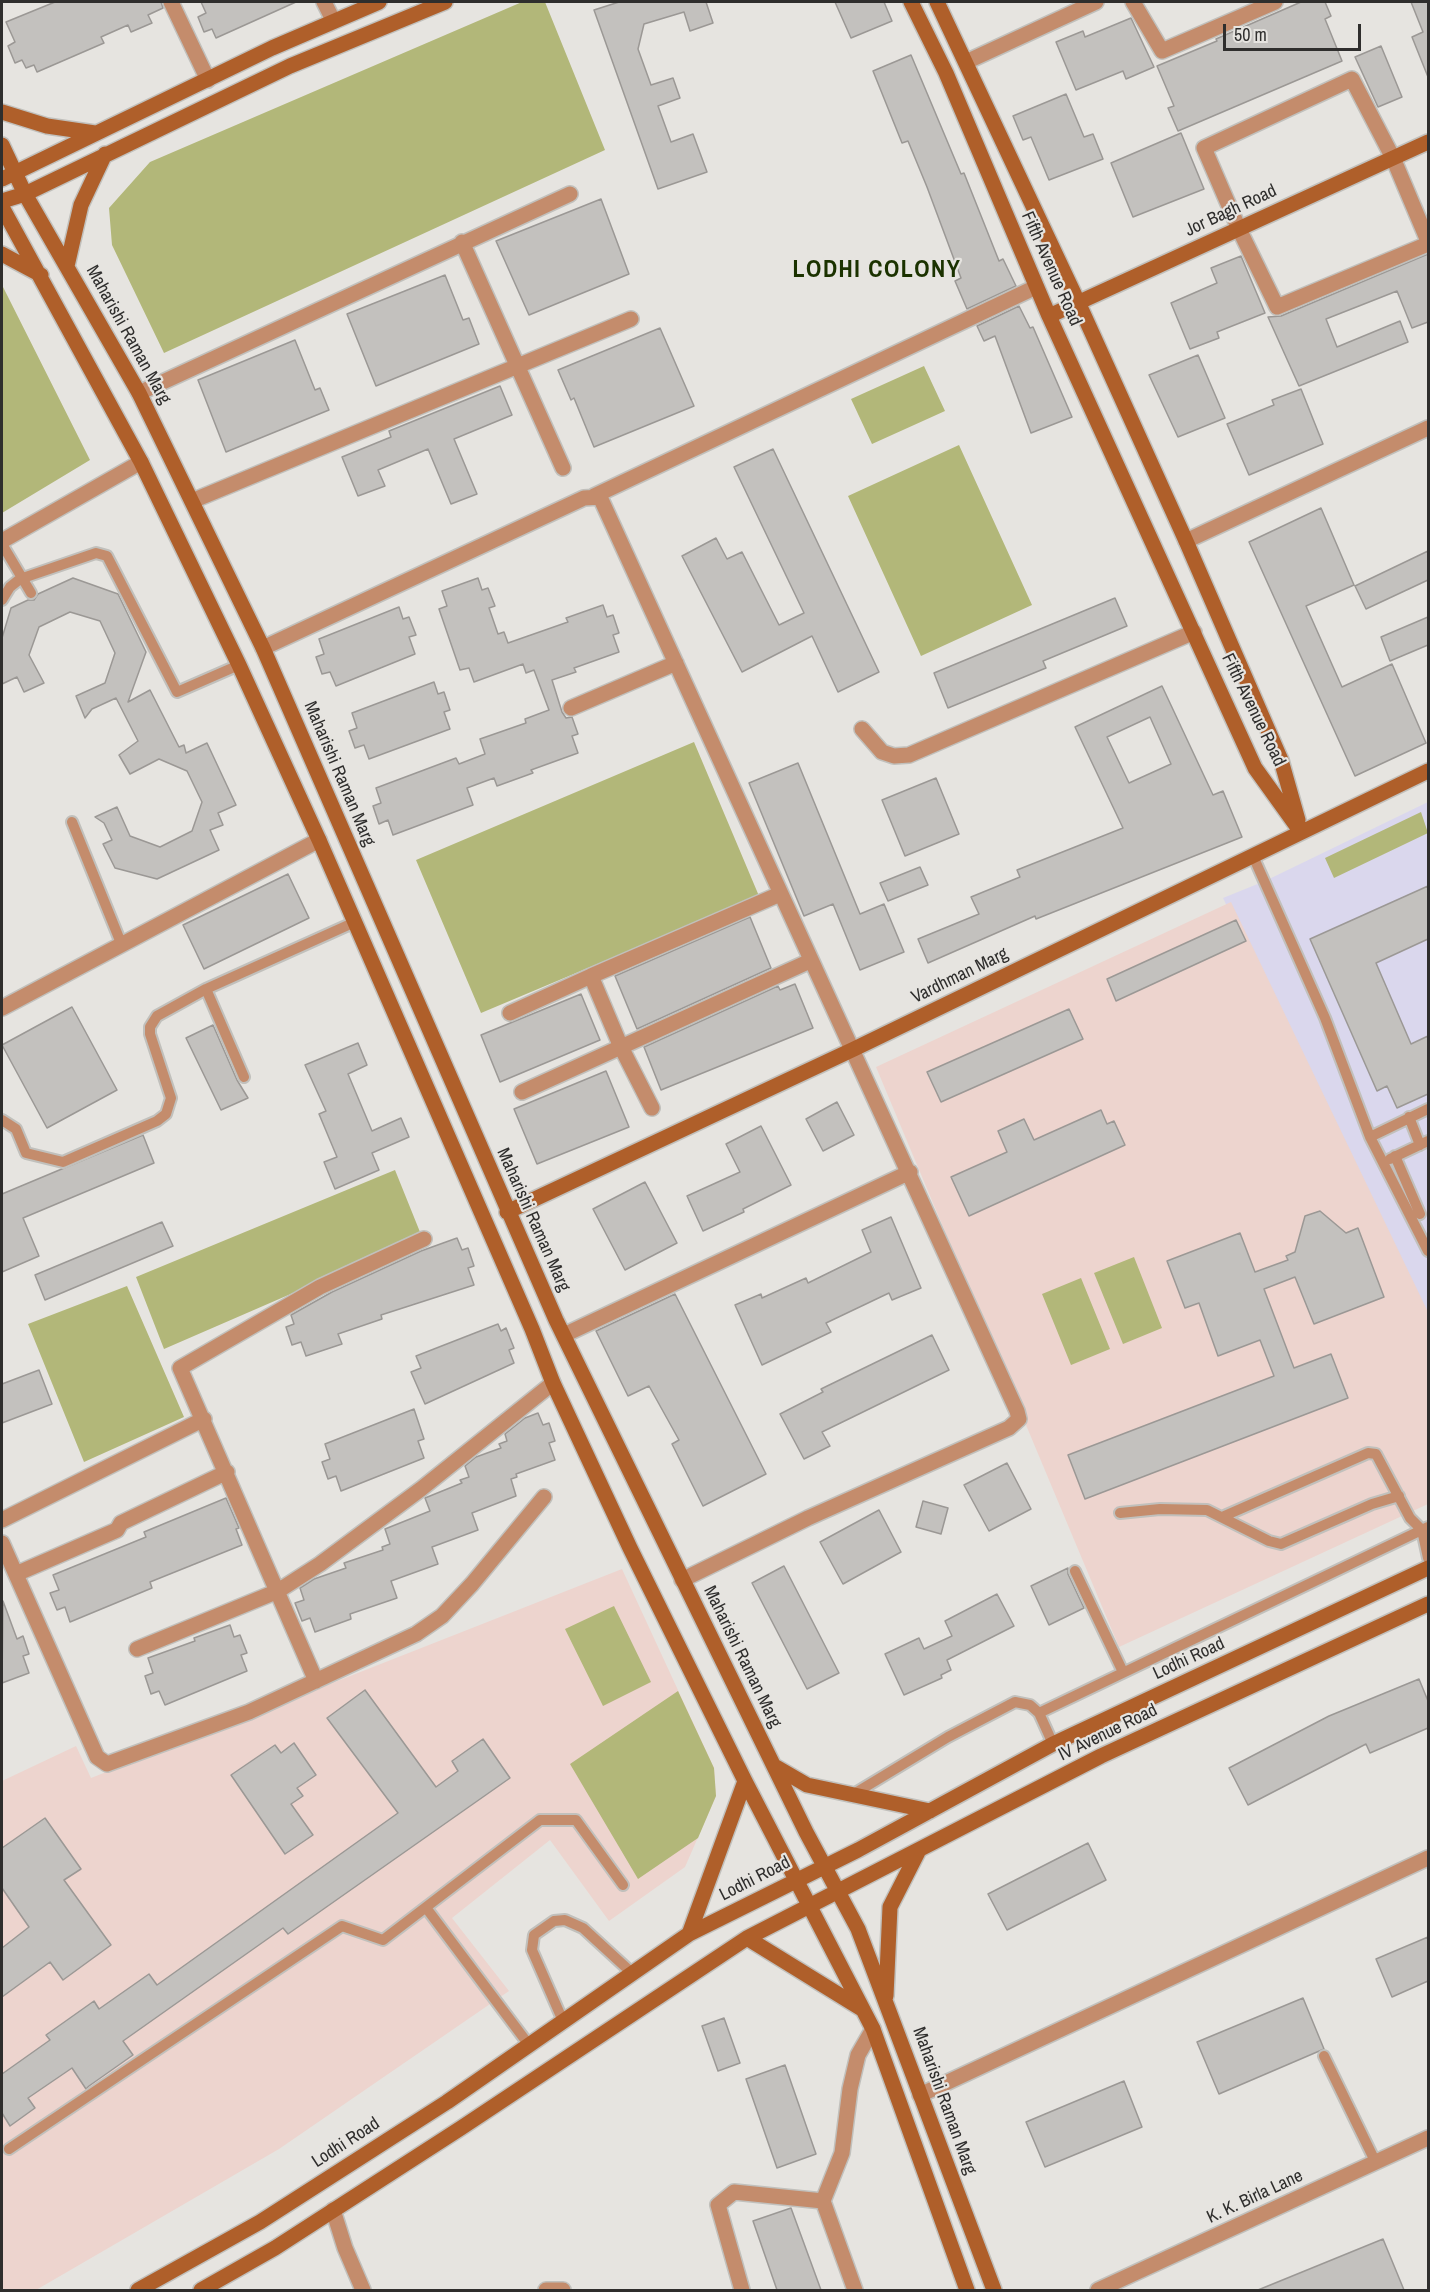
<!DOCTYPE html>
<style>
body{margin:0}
#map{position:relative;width:1430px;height:2292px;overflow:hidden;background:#e6e4e0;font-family:"Archivo Narrow",sans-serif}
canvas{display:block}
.frame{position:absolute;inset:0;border:3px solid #2f2e2d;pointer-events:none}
.scale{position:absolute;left:1223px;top:24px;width:138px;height:27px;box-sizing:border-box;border:3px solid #2f2e2d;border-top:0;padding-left:8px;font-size:18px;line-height:21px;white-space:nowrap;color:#2f2e2d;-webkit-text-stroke:4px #e6e4e0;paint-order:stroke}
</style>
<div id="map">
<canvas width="1430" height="2292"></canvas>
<div class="frame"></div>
<div class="scale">50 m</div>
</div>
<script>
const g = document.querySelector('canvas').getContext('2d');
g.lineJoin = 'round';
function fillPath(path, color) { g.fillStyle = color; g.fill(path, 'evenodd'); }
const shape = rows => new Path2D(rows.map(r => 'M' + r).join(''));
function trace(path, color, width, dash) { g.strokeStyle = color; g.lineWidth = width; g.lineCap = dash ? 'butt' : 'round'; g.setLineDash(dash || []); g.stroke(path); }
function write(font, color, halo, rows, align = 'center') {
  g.font = font + ' "Archivo Narrow",sans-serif'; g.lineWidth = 4.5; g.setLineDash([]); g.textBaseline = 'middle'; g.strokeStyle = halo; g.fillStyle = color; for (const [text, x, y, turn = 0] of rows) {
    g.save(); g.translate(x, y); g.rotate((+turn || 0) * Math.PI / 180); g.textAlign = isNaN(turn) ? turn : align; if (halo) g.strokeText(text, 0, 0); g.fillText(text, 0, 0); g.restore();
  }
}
const commercial = shape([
 [1428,802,1428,1315,1223,898,1265,881]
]);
const education = shape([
 [1231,902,1428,1312,1428,1504,1119,1647,876,1067],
 [622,1569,714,1768,716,1796,685,1867,609,1921,550,1840,452,1918,509,1991,279,2149,36,2290,2,2290,2,1781,76,1746,91,1778]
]);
const green = shape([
 [522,2,545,2,605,150,164,353,112,245,109,208,150,162],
 [2,285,90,460,2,513],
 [924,366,945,411,872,444,851,399],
 [959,445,1032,605,921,656,848,496],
 [694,742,759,896,481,1013,416,860],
 [1421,812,1428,833,1334,878,1325,858],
 [395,1170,422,1237,164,1349,136,1277],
 [1134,1257,1162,1328,1123,1344,1094,1273],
 [1081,1278,1110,1349,1071,1365,1042,1294],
 [127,1286,184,1417,84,1462,28,1324],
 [614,1606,651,1682,603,1706,565,1629],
 [678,1691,714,1768,716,1796,698,1838,638,1879,570,1764]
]);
const building = shape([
 [55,2,161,2,163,8,148,15,152,23,131,32,128,25,101,37,104,43,37,72,34,65,26,68,22,60,15,63,8,46,15,42,6,22,55,2],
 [201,2,296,2,216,38,212,29,204,32,198,17,206,13,201,2],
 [619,2,706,2,713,23,690,31,684,12,644,24,638,49,651,85,673,78,680,98,658,106,671,142,693,134,707,172,658,189,594,10,619,2],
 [835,2,884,2,892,21,851,38,835,2],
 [1301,2,1325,2,1331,16,1325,19,1342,61,1178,131,1168,108,1174,106,1157,66,1217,41,1216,39,1301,2],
 [1411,2,1428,2,1428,77,1412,37,1423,32,1411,2],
 [1131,18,1154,67,1126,79,1123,71,1076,90,1056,42,1083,31,1085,37,1131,18],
 [1381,46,1402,97,1378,107,1355,57,1381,46],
 [911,55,961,174,964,173,999,261,1003,259,1016,286,967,309,955,281,961,278,927,187,908,141,902,143,873,71,911,55],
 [1066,94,1084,137,1093,134,1103,159,1049,180,1031,137,1023,140,1013,116,1066,94],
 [1181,133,1204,189,1133,217,1111,163,1181,133],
 [601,199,629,274,529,315,496,241,601,199],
 [1428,254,1428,322,1412,328,1397,291,1326,319,1337,347,1400,321,1408,342,1299,386,1268,317,1281,316,1428,254],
 [1241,256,1265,313,1217,332,1219,338,1190,349,1171,303,1217,283,1211,268,1241,256],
 [445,275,463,320,469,318,479,344,376,386,347,314,445,275],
 [1019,306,1030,328,1033,327,1072,417,1031,433,995,336,984,341,977,326,1019,306],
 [660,328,694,406,594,447,574,398,571,400,558,370,660,328],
 [295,340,315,390,320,388,329,410,226,452,198,380,295,340],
 [1198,355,1225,418,1178,437,1149,375,1198,355],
 [500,386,512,415,454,439,477,494,451,504,428,449,378,470,385,486,358,496,342,457,391,437,389,431,500,386],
 [1301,389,1323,444,1249,475,1227,424,1274,405,1272,400,1301,389],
 [773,449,879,672,838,692,812,636,742,672,682,556,716,538,727,559,742,552,779,625,804,613,734,467,773,449],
 [1321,508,1354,585,1306,606,1342,687,1392,664,1426,743,1355,776,1249,542,1321,508],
 [1428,551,1428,580,1366,609,1355,586,1428,551],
 [73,578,118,594,146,652,128,702,150,690,179,747,184,745,186,753,207,743,236,805,218,813,223,825,210,830,219,850,157,879,115,868,103,844,112,840,104,823,95,817,117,807,130,836,160,847,192,831,202,802,187,771,159,759,130,774,119,755,138,741,116,698,92,709,85,718,76,696,105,683,115,653,100,621,70,612,39,627,29,655,44,683,24,692,17,677,2,684,2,638,11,608,28,600,34,600,38,594,73,578],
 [478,578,482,590,488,588,495,606,489,608,498,634,504,632,508,643,568,622,566,618,603,605,607,617,613,615,619,633,613,635,619,652,574,668,576,672,552,680,562,712,566,718,572,717,578,734,572,736,578,753,531,770,533,773,497,786,494,778,467,788,473,805,393,835,388,820,379,824,373,806,381,803,376,788,456,758,459,764,485,754,480,739,526,723,525,719,549,710,534,670,526,673,523,664,474,682,469,668,460,670,439,609,447,606,442,591,478,578],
 [1115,598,1127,626,1043,661,1046,668,948,708,934,673,1115,598],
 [399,607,403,619,409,617,416,635,409,637,415,654,336,686,330,672,322,674,316,657,324,654,319,639,399,607],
 [1428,617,1428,645,1390,661,1381,637,1428,617],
 [434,682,438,694,444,692,450,710,444,712,450,729,369,759,364,745,355,748,349,731,357,728,352,713,434,682],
 [1162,686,1213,795,1223,791,1242,837,1036,919,1035,916,928,963,918,939,979,914,971,897,1020,877,1017,870,1123,828,1075,727,1162,686],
 [1150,717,1171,764,1129,783,1107,737,1150,717],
 [798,763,860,914,884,904,904,952,860,970,833,904,804,916,749,783,798,763],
 [936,778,959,834,905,856,882,800,936,778],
 [920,867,928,885,888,901,880,883,920,867],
 [288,874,309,918,204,969,183,925,288,874],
 [1428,886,1428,939,1376,963,1411,1044,1428,1036,1428,1094,1397,1108,1387,1086,1377,1091,1310,939,1428,886],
 [750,917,771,968,637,1029,615,976,750,917],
 [1236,920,1246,941,1116,1001,1107,979,1236,920],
 [795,984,813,1028,661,1090,644,1047,778,986,780,990,795,984],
 [581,994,600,1040,500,1082,481,1035,581,994],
 [72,1007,117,1090,47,1128,2,1045,72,1007],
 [1069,1009,1083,1039,941,1102,927,1072,1069,1009],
 [213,1025,237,1080,248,1098,221,1110,186,1038,213,1025],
 [358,1043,367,1065,348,1074,372,1131,401,1118,409,1137,372,1153,379,1170,335,1189,324,1162,337,1157,319,1114,326,1111,305,1065,358,1043],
 [606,1071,629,1127,537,1164,514,1109,606,1071],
 [837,1102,854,1135,823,1151,806,1119,837,1102],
 [1101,1110,1107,1124,1114,1121,1125,1145,969,1216,951,1177,1007,1152,998,1131,1024,1119,1034,1140,1101,1110],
 [761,1126,791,1185,743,1209,744,1212,703,1231,687,1196,740,1172,726,1144,761,1126],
 [143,1135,154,1163,23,1218,39,1256,2,1272,2,1194,143,1135],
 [645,1182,677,1243,625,1270,593,1209,645,1182],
 [1320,1211,1346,1233,1358,1228,1384,1297,1314,1324,1295,1277,1264,1289,1294,1368,1331,1354,1348,1398,1085,1499,1068,1455,1274,1376,1260,1340,1218,1356,1199,1303,1185,1308,1167,1261,1240,1233,1255,1272,1288,1260,1286,1256,1295,1252,1305,1216,1320,1211],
 [891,1217,921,1288,892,1300,889,1293,826,1323,831,1332,762,1365,735,1305,761,1294,762,1298,806,1278,808,1283,871,1252,862,1230,891,1217],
 [162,1222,173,1246,45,1300,35,1275,162,1222],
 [457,1238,462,1250,468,1248,474,1266,468,1268,474,1285,381,1315,382,1319,338,1334,342,1344,306,1356,301,1342,292,1345,286,1327,294,1324,291,1315,332,1292,421,1251,457,1238],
 [675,1294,766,1474,703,1506,672,1444,679,1440,649,1386,628,1396,596,1331,675,1294],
 [498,1324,501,1331,506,1328,514,1348,509,1350,514,1363,425,1404,411,1372,421,1368,416,1356,498,1324],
 [932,1335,949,1370,822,1432,830,1446,804,1459,780,1414,823,1392,821,1389,932,1335],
 [39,1370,52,1404,2,1423,2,1384,39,1370],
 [414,1409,424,1439,418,1441,424,1458,341,1491,336,1476,328,1479,322,1462,330,1459,325,1444,414,1409],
 [538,1413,543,1425,549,1423,555,1441,549,1443,555,1460,516,1474,517,1477,511,1479,516,1496,472,1513,478,1530,432,1547,438,1564,391,1581,397,1598,350,1614,351,1619,315,1632,310,1618,302,1621,295,1603,304,1600,300,1588,314,1579,346,1568,344,1563,383,1550,382,1547,390,1544,385,1529,430,1511,425,1498,462,1483,460,1480,469,1477,465,1466,476,1457,501,1448,499,1444,507,1441,505,1434,525,1418,538,1413],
 [1007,1463,1031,1509,989,1531,964,1485,1007,1463],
 [226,1498,239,1528,236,1529,242,1545,150,1582,152,1588,70,1622,65,1607,57,1610,50,1593,59,1590,53,1575,146,1537,144,1532,226,1498],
 [923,1501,948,1508,941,1534,916,1527,923,1501],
 [879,1510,901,1552,843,1584,820,1542,879,1510],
 [784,1566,839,1673,807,1689,752,1583,784,1566],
 [1068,1568,1068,1574,1084,1608,1049,1625,1031,1586,1068,1568],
 [997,1594,1014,1626,947,1660,951,1670,941,1675,942,1678,904,1695,885,1654,919,1638,924,1649,952,1636,945,1621,997,1594],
 [3,1601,17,1639,23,1636,29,1654,23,1656,29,1673,2,1683,3,1601],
 [230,1625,234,1637,240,1635,247,1653,241,1655,247,1671,165,1705,159,1691,151,1694,145,1676,153,1673,148,1658,195,1641,194,1638,230,1625],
 [1419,1679,1428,1701,1428,1728,1370,1753,1366,1744,1248,1805,1229,1768,1329,1716,1419,1679],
 [365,1690,436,1787,458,1771,452,1761,483,1739,510,1778,288,1934,283,1928,123,2041,133,2055,89,2086,86,2089,72,2068,28,2098,35,2108,10,2126,2,2113,2,2074,50,2040,46,2035,94,2001,99,2009,149,1974,157,1985,398,1813,327,1718,365,1690],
 [294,1743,316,1775,297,1788,303,1796,291,1804,313,1835,285,1854,231,1775,275,1745,281,1753,294,1743],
 [45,1818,81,1869,64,1880,111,1945,63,1980,50,1962,2,1997,2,1948,29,1927,2,1888,2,1848,45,1818],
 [1088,1843,1106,1880,1007,1930,988,1894,1088,1843],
 [1428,1937,1428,1981,1392,1997,1376,1959,1428,1937],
 [1303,1998,1324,2049,1219,2094,1197,2042,1303,1998],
 [724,2018,740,2063,718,2071,702,2026,724,2018],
 [785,2065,816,2154,777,2168,746,2079,785,2065],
 [1124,2081,1142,2127,1045,2167,1026,2122,1124,2081],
 [791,2208,821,2290,777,2290,753,2221,791,2208],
 [1383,2239,1404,2290,1258,2290,1383,2239]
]);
const lane = shape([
 [2,544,31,593],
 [2,600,10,587,20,579,96,553,107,556,177,692,239,665],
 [72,822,121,943],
 [1253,856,1325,1018,1370,1137,1428,1251],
 [206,989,244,1077],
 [1409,1117,1420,1145],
 [2,1120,16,1129,26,1153,63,1162,157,1121,166,1114,171,1098,150,1034,150,1027,157,1016,206,989,355,922],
 [1370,1137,1428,1109],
 [1395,1156,1420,1214],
 [1390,1159,1428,1141],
 [1120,1513,1160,1509,1207,1510,1269,1541,1281,1544,1372,1504,1399,1496],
 [1222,1517,1368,1453,1376,1454,1410,1518,1422,1530,1428,1558],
 [1075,1571,1123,1672],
 [1039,1713,1428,1527],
 [852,1795,948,1737,1015,1702,1030,1705,1039,1713,1053,1744],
 [427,1909,529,2045],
 [563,2021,532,1950,534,1935,554,1921,565,1920,583,1928,632,1973],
 [1324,2056,1376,2163],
 [9,2149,342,1926,383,1940,540,1820,576,1820,623,1885]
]);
const street = shape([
 [171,2,208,80],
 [324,2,333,20],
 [1133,2,1162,51,1275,2],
 [966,62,1096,2],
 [1428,241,1393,158,1352,79,1204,148,1239,229,1277,307,1428,244],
 [462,242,563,468],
 [139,393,570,194],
 [594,496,1036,287],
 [192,501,631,319],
 [2,541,141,462],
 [1186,541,1428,428],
 [263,648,584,498,600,497,1017,1411,1019,1419,1009,1428,808,1518,682,1580],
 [571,708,676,663],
 [862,729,882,752,894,756,909,755,1194,632],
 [2,1008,319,840],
 [510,1013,591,976],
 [522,1092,810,961],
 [652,1108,621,1047,591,976,780,894],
 [564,1335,910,1172],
 [2,1520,204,1419],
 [2,1543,97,1757,107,1764,249,1712,416,1634,442,1616,472,1584,544,1497],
 [16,1574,117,1530,121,1523,227,1472],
 [137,1649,278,1591,320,1564,421,1489,553,1383],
 [316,1681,180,1368,320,1287,424,1239],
 [920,2095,1428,1858],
 [823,2201,842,2153,850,2089,858,2055,873,2029],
 [333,2210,345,2248,363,2290],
 [546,2290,563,2290],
 [742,2290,718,2205,734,2192,823,2201,855,2290],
 [1098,2290,1428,2138]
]);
const secondary = shape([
 [911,2,946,73,1049,316,1255,768,1301,832],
 [937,2,1078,302,1186,541,1281,760,1298,820],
 [2,112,47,126,95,133],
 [2,145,25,194,139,393,263,648,556,1320,806,1832,858,1929,994,2290],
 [2,179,272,48,379,2],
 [2,201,25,194,290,66,445,2],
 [2,207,141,462,239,665,319,840,532,1329,553,1383,630,1548,745,1781,873,2029,967,2290],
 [2,254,41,275],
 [67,266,81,205,105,154],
 [1049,316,1428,142],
 [507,1212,854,1049,1428,771],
 [776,1767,807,1785,930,1811],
 [689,1934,745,1781],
 [747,1938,862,2009],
 [886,1996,890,1907,918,1852],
 [138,2290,260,2222,447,2102,689,1934,858,1850,1053,1744,1428,1568],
 [201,2290,275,2248,461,2128,747,1938,1101,1756,1428,1604]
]);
const streetNames = [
 ["Jor Bagh Road",1231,211,-25],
 ["Fifth Avenue Road",1051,269,66],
 ["Maharishi Raman Marg",128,335,61],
 ["Fifth Avenue Road",1253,710,64],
 ["Maharishi Raman Marg",339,774,67],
 ["Vardhman Marg",960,976,-26],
 ["Maharishi Raman Marg",533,1220,66],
 ["Maharishi Raman Marg",742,1657,64],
 ["Lodhi Road",1189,1659,-25],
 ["IV Avenue Road",1108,1733,-26],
 ["Lodhi Road",755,1879,-27],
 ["Maharishi Raman Marg",944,2101,70],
 ["Lodhi Road",346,2143,-33],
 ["K. K. Birla Lane",1255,2197,-25]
];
const districtNames = [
 ["LODHI COLONY",877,271]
];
fillPath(commercial, '#dad7ed');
fillPath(education, '#edd4ce');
fillPath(green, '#b2b779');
fillPath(building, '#c3c1be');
trace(building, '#9b9895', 1.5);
trace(lane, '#c1c0bc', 14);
trace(street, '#c1c0bc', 18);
trace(secondary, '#c1c0bc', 18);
trace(lane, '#c48c6c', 10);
trace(street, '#c48c6c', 15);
trace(secondary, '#af5f2a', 15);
write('18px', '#2f2e2d', '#e6e4e0', streetNames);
g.letterSpacing = '1.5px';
write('bold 24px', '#1b3200', '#e6e4e0', districtNames);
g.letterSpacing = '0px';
</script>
